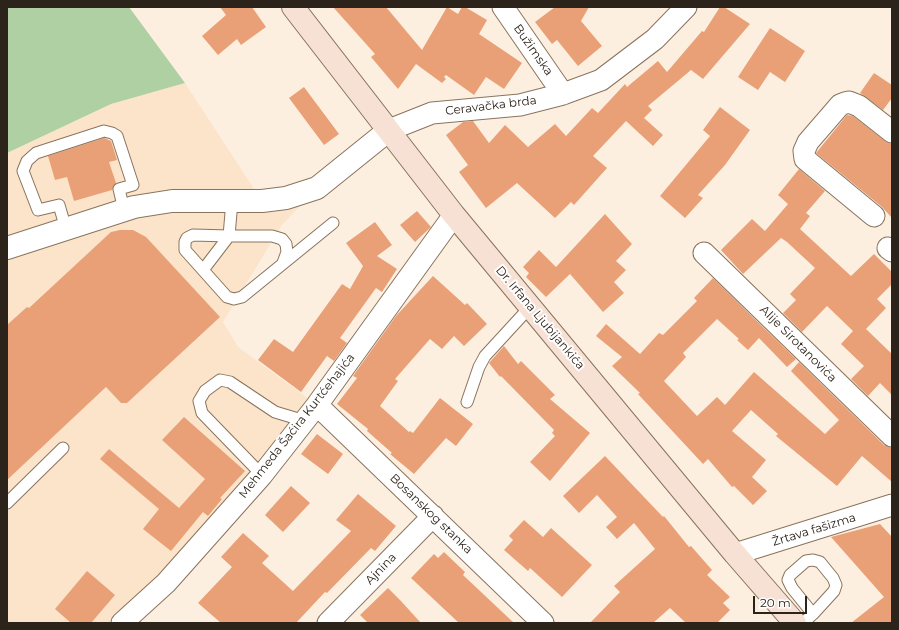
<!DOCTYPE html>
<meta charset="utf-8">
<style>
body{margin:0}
#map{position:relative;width:899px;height:630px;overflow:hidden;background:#fdefe0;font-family:Montserrat,sans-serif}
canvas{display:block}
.frame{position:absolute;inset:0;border:8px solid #2c231a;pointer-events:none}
.scale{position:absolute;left:753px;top:596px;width:54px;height:18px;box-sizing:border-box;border:2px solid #2c231a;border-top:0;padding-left:5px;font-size:12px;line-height:14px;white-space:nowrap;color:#2c231a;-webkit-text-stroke:3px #fff;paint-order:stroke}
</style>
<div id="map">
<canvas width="899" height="630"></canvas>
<div class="frame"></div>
<div class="scale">20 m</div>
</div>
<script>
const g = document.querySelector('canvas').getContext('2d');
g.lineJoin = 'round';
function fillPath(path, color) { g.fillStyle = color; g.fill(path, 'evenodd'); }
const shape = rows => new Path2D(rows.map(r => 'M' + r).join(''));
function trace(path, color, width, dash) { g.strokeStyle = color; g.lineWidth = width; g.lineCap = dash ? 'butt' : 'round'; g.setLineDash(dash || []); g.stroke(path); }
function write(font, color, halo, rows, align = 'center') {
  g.font = font + ' Montserrat,sans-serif'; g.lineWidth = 4; g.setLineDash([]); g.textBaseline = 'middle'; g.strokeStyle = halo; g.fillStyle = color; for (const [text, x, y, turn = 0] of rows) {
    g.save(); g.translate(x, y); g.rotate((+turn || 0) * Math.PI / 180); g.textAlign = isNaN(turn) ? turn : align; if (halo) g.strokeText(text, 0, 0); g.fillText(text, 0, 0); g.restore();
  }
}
const built = shape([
 [185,83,262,201,317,188,282,225,223,322,238,347,317,405,122,623,7,623,7,153,111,104]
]);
const green = shape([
 [7,7,129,7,185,83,111,104,7,153]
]);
const building = shape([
 [220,7,252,7,266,27,241,45,237,39,218,55,202,36,226,15],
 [333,7,386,7,422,50,447,7,458,14,462,7,465,7,487,20,479,34,522,63,504,89,486,77,474,95,446,75,444,77,446,79,442,83,416,64,398,89,371,57,375,54],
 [555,7,589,7,581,21,602,46,578,66,557,40,552,44,535,22],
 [720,7,724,7,750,24,703,79,691,70,648,106,652,110,644,118,663,135,653,146,626,121,593,156,607,168,574,205,571,202,555,218,517,183,486,208,459,172,468,165,446,135,463,122,473,121,489,143,505,125,528,147,555,124,566,136,592,108,598,113,625,84,627,87,658,61,667,72,702,31,704,32],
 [770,28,805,51,785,82,770,72,758,90,738,77],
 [874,73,892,85,892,98,883,110,860,93],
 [304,87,339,134,324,145,289,98],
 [720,107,750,130,725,165,698,195,703,198,685,218,660,196,710,136,703,130],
 [847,115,853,116,885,141,892,144,892,218,882,207,816,153],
 [104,138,111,141,117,160,109,162,116,183,112,190,74,201,67,177,55,180,48,156],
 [799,169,825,191,806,213,810,216,800,229,851,276,874,254,892,272,892,284,877,299,886,308,866,329,892,354,892,395,880,383,868,396,851,379,864,366,841,344,853,331,827,306,802,332,783,313,796,300,790,294,815,268,787,242,781,238,743,274,721,250,752,219,765,231,788,204,778,195],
 [417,211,431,227,415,242,400,225],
 [605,214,632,244,616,261,626,270,614,282,624,293,603,312,570,274,546,297,526,277,529,273,523,267,539,250,556,267],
 [375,222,392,245,377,256,397,269,382,292,376,288,340,338,347,343,334,361,327,356,301,392,258,360,274,339,293,352,342,284,350,289,363,266,346,243],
 [120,230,133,230,146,237,220,317,127,403,121,403,106,387,7,480,7,325,27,307,29,308,111,232],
 [433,276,465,305,467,303,487,324,464,346,454,336,442,349,430,339,395,379,398,381,380,406,409,432,410,431,413,433,440,398,473,424,456,446,446,438,414,474,390,454,392,453,367,431,368,429,337,404,357,378,353,376,396,316],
 [713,278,766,330,759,338,766,330,796,359,787,367,759,338,748,350,737,340,739,339,717,319,683,353,686,357,664,381,697,416,717,397,725,405,754,372,825,434,839,420,791,371,799,362,884,445,892,448,892,482,862,456,837,486,776,436,778,434,751,410,732,431,766,460,752,477,767,491,753,505,734,486,732,487,708,459,703,464,638,394,640,393,612,366,622,357,596,336,606,324,640,354,659,333,663,335,697,301,694,298],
 [504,346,518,364,521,361,555,395,550,399,590,433,550,481,530,462,555,436,552,433,554,430,501,376,500,377,489,363],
 [184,417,245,471,220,498,222,499,208,516,203,512,171,551,143,529,159,509,100,459,109,449,179,508,205,479,162,440],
 [317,434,343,454,328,474,301,454],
 [605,456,663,517,664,516,689,547,691,546,712,570,707,575,730,597,723,603,730,610,717,623,686,623,670,608,653,623,590,623,620,592,614,586,655,549,634,523,617,539,606,527,617,517,597,495,579,513,563,496],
 [291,486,310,503,283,532,265,515],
 [358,494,396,526,375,551,371,548,327,593,325,592,296,623,221,623,198,603,232,567,221,557,243,533,269,556,262,563,293,591,351,531,336,520],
 [524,520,543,537,551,528,592,565,562,597,530,568,528,571,504,550,513,540,509,536],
 [880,524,892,537,892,623,851,623,884,597,831,537],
 [444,552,465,572,463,575,514,623,459,623,411,578,434,554,438,558],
 [87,571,115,595,91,623,71,623,55,609],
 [388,588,400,600,421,623,368,623,360,615]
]);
const service = shape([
 [232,201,229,236,193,235,187,238,185,242,185,250,227,297,234,299,242,297,333,223],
 [66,229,59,205,38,210,23,171,27,161,36,153,104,131,112,133,117,136,133,185,119,189,124,210],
 [203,270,229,236,272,236,282,239,286,244,287,252,283,263],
 [467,402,479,367,485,356,530,307],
 [262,475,202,413,199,401,205,391,220,380,230,382,275,412,305,421],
 [7,503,63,448],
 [803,623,813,614,834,591,836,585,833,578,820,562,813,560,806,561,790,575,788,580,792,588,813,614]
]);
const minor = shape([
 [503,7,563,94],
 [389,130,432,113,520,105,563,94,601,80,655,39,686,7],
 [874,216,811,164,805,159,804,151,808,142,840,105,845,103,849,102,859,106,892,132],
 [888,248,892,251],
 [704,253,892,436],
 [317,405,543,623],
 [735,554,892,505],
 [122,623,166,583,262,475,317,405,454,215],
 [328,623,433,516]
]);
const tertiary = shape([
 [7,248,134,207,172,201,262,201,286,198,317,188,389,130]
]);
const secondary = shape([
 [293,7,454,215,735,554,795,623]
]);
const streetNames = [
 ["Bužimska",533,50,55],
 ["Ceravačka brda",491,106,-7],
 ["Dr. Irfana Ljubijankića",540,318,50],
 ["Alije Sirotanovića",798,344,45],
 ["Mehmeda Šaćira Kurtćehajića",297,426,-52],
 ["Bosanskog stanka",431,514,44],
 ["Žrtava fašizma",814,530,-17],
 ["Ajnina",381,569,-46]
];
fillPath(built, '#fbe4ca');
fillPath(green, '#afd0a2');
fillPath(building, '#e9a077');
trace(service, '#89745d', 13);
trace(minor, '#89745d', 23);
trace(tertiary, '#89745d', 24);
trace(secondary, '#89745d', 24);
trace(service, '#fff', 11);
trace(minor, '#fff', 21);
trace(tertiary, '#fff', 22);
trace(secondary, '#f7e0d4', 22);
write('12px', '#2c231a', '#fff', streetNames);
</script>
